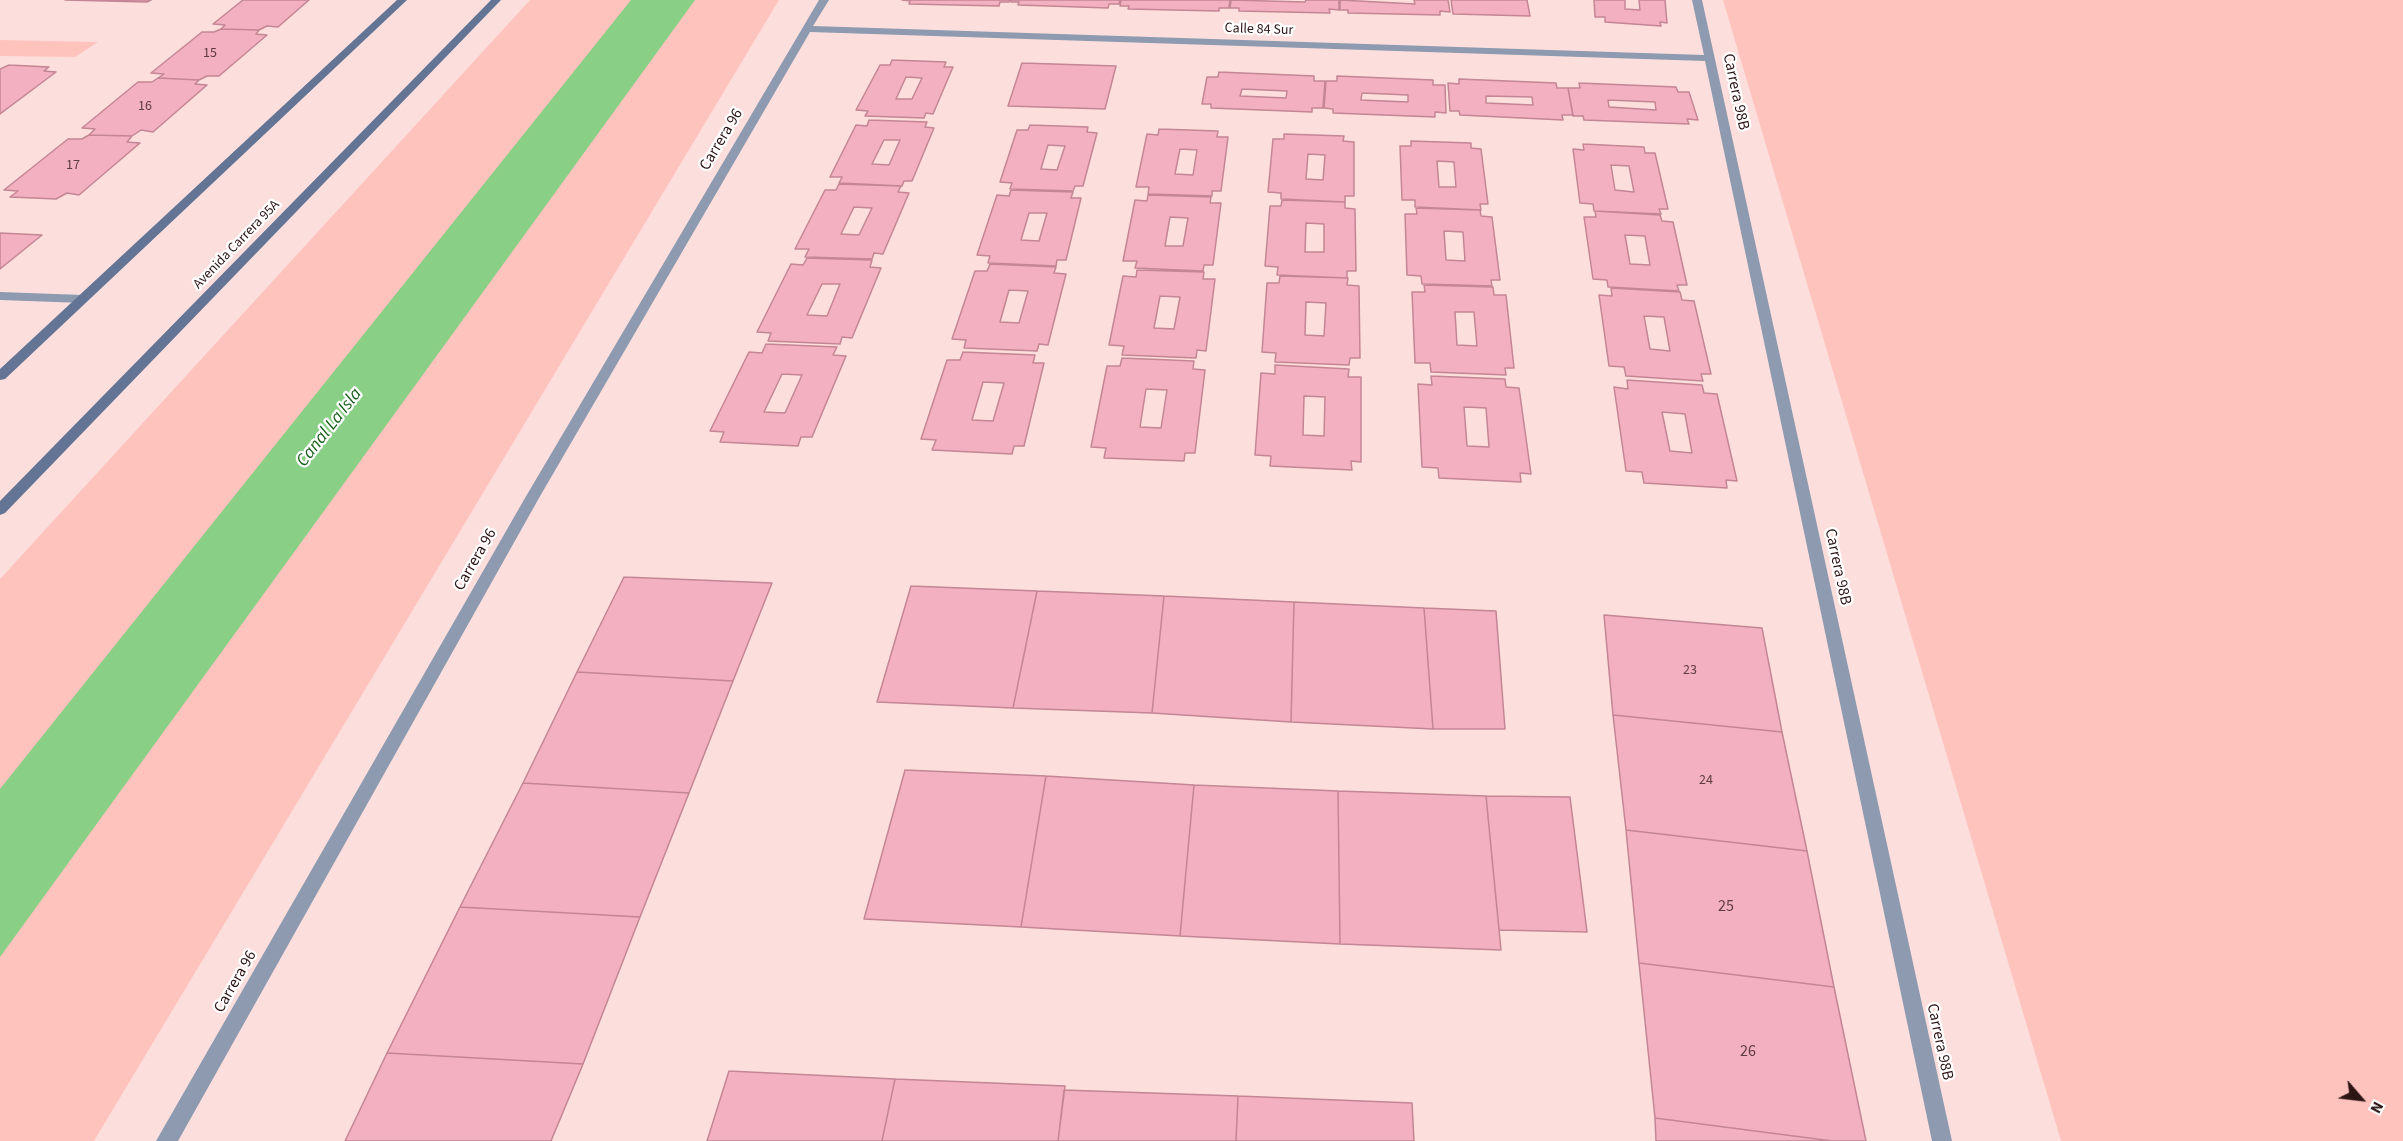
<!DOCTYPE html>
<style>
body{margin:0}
#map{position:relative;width:2403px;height:1141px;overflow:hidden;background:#fcdfdd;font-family:"Source Sans 3",sans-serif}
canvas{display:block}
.north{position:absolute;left:2331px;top:1069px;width:60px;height:60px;-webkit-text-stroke:4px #fff;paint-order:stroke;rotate:118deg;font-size:16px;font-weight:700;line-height:24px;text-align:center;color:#2d1514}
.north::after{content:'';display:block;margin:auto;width:21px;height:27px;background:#2d1514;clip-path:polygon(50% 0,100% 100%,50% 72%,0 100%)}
</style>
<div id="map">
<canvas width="2403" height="1141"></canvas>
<div class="north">N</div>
</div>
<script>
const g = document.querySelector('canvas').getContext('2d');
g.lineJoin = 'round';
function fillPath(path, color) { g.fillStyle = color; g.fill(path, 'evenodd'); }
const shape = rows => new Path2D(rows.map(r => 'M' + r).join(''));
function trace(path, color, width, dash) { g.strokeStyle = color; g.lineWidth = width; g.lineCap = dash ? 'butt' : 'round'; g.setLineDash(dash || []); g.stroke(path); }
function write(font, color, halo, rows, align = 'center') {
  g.font = font + ' "Source Sans 3",sans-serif'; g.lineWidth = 4.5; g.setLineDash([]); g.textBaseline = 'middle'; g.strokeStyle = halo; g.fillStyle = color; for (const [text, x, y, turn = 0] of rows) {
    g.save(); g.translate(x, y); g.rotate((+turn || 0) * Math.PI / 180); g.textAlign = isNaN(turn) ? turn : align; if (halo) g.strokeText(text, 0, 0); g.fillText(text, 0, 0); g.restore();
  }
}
const green = shape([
 [530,0,779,0,94,1141,0,1141,0,579],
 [1723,0,2403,0,2403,1141,2061,1141],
 [0,40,98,42,75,57,0,56]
]);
const water = shape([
 [631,0,695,0,0,957,0,789]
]);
const building = shape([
 [65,0,151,0,147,2,65,0],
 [243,0,309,0,278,27,267,26,259,30,221,29,225,25,213,24,243,0],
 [902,0,1010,0,1009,2,1000,2,999,6,909,4,910,1,902,0],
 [1011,0,1120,0,1119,4,1109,4,1108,8,1018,5,1019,2,1011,2,1011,0],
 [1121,0,1230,0,1229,8,1219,8,1219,11,1128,9,1129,6,1120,6,1121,0],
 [1231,0,1305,2,1306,0,1339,0,1339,10,1329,9,1330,13,1239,11,1239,8,1230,8,1231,0],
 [1340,0,1415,4,1414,0,1448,0,1450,12,1440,11,1440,15,1348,13,1348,10,1340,10,1340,0],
 [1451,0,1527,0,1530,16,1453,14,1451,0],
 [1594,0,1625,0,1625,9,1640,10,1639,0,1665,0,1667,23,1660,22,1661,26,1605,22,1605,17,1595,17,1594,0],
 [221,29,259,30,256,34,267,35,219,76,207,76,199,80,158,78,164,74,151,73,202,32,214,32,221,29],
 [892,60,946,62,944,67,953,67,933,114,926,113,924,118,865,116,868,111,856,110,880,65,890,65,892,60],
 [906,77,922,78,912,99,896,99,906,77],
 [1022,63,1116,66,1105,109,1008,106,1022,63],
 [9,65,49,67,44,71,56,72,0,114,0,69,9,65],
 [1219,72,1314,76,1314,81,1325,81,1323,108,1312,108,1312,112,1211,108,1211,104,1202,104,1207,77,1218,77,1219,72],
 [1242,89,1287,91,1286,98,1240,96,1242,89],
 [1337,76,1433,80,1433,85,1445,85,1446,113,1435,112,1435,117,1333,113,1333,109,1324,108,1326,81,1337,81,1337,76],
 [1362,93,1408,95,1408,102,1361,100,1362,93],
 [158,78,199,80,195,84,207,85,153,132,141,130,132,136,89,135,95,129,82,128,138,82,152,82,158,78],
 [1459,79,1556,83,1557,88,1568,88,1573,115,1562,115,1563,120,1460,115,1459,111,1450,111,1448,83,1459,84,1459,79],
 [1486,96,1532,97,1533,105,1486,103,1486,96],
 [1579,83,1676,87,1678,92,1689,92,1698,120,1687,119,1689,124,1584,120,1583,116,1573,116,1568,88,1580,88,1579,83],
 [1608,100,1655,102,1656,110,1609,107,1608,100],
 [869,120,927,122,925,127,934,128,912,181,904,181,902,186,839,183,842,177,830,177,856,125,867,126,869,120],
 [884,140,900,140,889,165,872,164,884,140],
 [1030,125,1088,127,1087,132,1097,133,1083,186,1075,186,1073,191,1010,189,1012,183,1000,182,1017,130,1028,130,1030,125],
 [1048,145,1065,146,1057,170,1041,169,1048,145],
 [1159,129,1218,131,1217,137,1228,137,1221,191,1212,191,1212,196,1148,194,1149,187,1136,187,1147,134,1158,135,1159,129],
 [1180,149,1197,150,1193,175,1175,174,1180,149],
 [1284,134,1344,136,1343,141,1354,142,1354,196,1345,196,1345,202,1281,199,1281,193,1268,192,1273,139,1284,139,1284,134],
 [1308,154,1325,155,1323,180,1306,179,1308,154],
 [89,135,132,136,127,142,140,143,79,195,67,193,56,199,10,197,18,191,4,190,68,139,82,139,89,135],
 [1411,141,1471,143,1471,148,1481,149,1488,204,1480,204,1481,210,1415,207,1415,200,1402,200,1400,146,1411,146,1411,141],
 [1437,161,1454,162,1456,187,1439,187,1437,161],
 [1583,144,1644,147,1645,153,1655,153,1668,209,1659,209,1661,214,1594,211,1593,204,1580,203,1573,149,1584,150,1583,144],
 [1611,165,1629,166,1634,192,1615,190,1611,165],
 [839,184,901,186,898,192,909,193,883,254,874,253,872,259,805,257,809,249,795,249,825,190,836,190,839,184],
 [854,207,872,208,859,235,841,234,854,207],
 [1011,190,1073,192,1071,198,1081,198,1066,260,1057,260,1056,266,988,263,990,256,977,255,997,195,1009,196,1011,190],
 [1029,213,1047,213,1039,241,1021,240,1029,213],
 [1148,195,1211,197,1210,203,1221,203,1213,265,1204,265,1203,271,1135,268,1137,261,1123,261,1135,200,1147,201,1148,195],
 [1170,217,1188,218,1183,246,1165,246,1170,217],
 [1282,200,1345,202,1345,208,1355,209,1356,271,1347,271,1347,278,1277,275,1278,267,1265,266,1270,206,1281,206,1282,200],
 [1306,223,1324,224,1324,252,1305,252,1306,223],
 [1416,208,1480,210,1481,216,1492,217,1500,280,1491,280,1492,286,1422,284,1421,276,1407,275,1405,214,1417,214,1416,208],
 [1444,231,1463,232,1465,261,1446,260,1444,231],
 [1595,211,1660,215,1662,221,1673,222,1687,285,1677,285,1679,291,1608,287,1607,280,1593,279,1584,217,1596,217,1595,211],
 [1625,235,1645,236,1650,265,1630,264,1625,235],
 [0,233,42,235,0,269,0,233],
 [807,258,872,260,870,267,881,268,852,338,842,337,840,344,768,341,771,333,757,332,791,264,803,265,807,258],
 [822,284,840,284,827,316,807,315,822,284],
 [990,264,1056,267,1054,273,1066,274,1048,345,1039,344,1037,351,964,348,966,340,952,339,975,271,987,271,990,264],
 [1009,290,1028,291,1019,323,1000,322,1009,290],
 [1137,270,1204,272,1203,279,1215,279,1206,351,1197,350,1196,358,1122,355,1124,346,1109,345,1123,276,1136,277,1137,270],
 [1160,296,1180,297,1174,329,1154,328,1160,296],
 [1280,276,1348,278,1347,285,1359,286,1360,358,1350,358,1349,365,1275,362,1276,353,1262,352,1267,283,1279,283,1280,276],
 [1306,302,1326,303,1324,336,1305,335,1306,302],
 [1424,285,1493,287,1494,295,1506,295,1514,368,1505,368,1506,375,1431,372,1430,363,1415,363,1412,292,1425,292,1424,285],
 [1455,312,1474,312,1477,346,1457,345,1455,312],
 [1611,288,1680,292,1682,300,1694,301,1711,374,1701,374,1703,381,1626,376,1624,367,1609,366,1599,295,1612,296,1611,288],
 [1644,316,1664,317,1670,351,1650,349,1644,316],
 [766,344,837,347,833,355,846,356,812,437,801,437,798,446,720,442,724,432,710,431,749,352,762,353,766,344],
 [782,374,802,375,785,413,764,412,782,374],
 [963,352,1035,355,1033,363,1044,363,1024,446,1014,446,1012,454,932,450,936,440,921,439,947,360,960,360,963,352],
 [983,382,1004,383,993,421,972,420,983,382],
 [1122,358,1194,361,1193,369,1205,370,1195,453,1185,453,1184,461,1104,458,1106,448,1091,447,1107,366,1120,366,1122,358],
 [1146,389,1167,390,1161,428,1140,427,1146,389],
 [1275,365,1349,369,1348,377,1361,377,1361,462,1351,461,1352,470,1270,466,1271,456,1255,455,1261,373,1275,374,1275,365],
 [1304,396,1325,397,1324,436,1303,435,1304,396],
 [1431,376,1505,379,1506,387,1519,388,1531,474,1520,473,1521,482,1439,478,1438,468,1422,467,1418,384,1432,385,1431,376],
 [1464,407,1486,408,1489,447,1467,446,1464,407],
 [1627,380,1702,385,1704,393,1717,394,1737,481,1726,480,1727,488,1644,483,1642,472,1626,471,1614,387,1628,389,1627,380],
 [1662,412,1685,414,1692,453,1670,451,1662,412],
 [624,577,772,583,733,681,577,672,624,577],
 [911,586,1037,591,1013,708,877,702,911,586],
 [1037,591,1164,596,1152,713,1013,708,1037,591],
 [1164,596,1294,602,1291,722,1152,713,1164,596],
 [1294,602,1424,608,1433,729,1291,722,1294,602],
 [1424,608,1496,611,1505,729,1433,729,1424,608],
 [1604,615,1762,628,1782,732,1613,715,1604,615],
 [577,672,733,681,689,793,523,783,577,672],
 [1613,715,1782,732,1807,851,1626,830,1613,715],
 [905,770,1046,776,1021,927,864,919,905,770],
 [1046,776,1194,785,1180,936,1021,927,1046,776],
 [523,783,689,793,640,917,460,907,523,783],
 [1194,785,1338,791,1340,944,1180,936,1194,785],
 [1338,791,1486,796,1501,950,1340,944,1338,791],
 [1486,796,1570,797,1587,932,1499,930,1486,796],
 [1626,830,1807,851,1834,987,1639,963,1626,830],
 [460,907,640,917,583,1064,387,1053,460,907],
 [1639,963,1834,987,1866,1141,1832,1141,1655,1118,1639,963],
 [387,1053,583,1064,551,1141,345,1141,387,1053],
 [729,1071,895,1079,882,1141,707,1141,729,1071],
 [895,1079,1065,1086,1058,1141,882,1141,895,1079],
 [1064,1090,1238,1096,1236,1141,1058,1141,1064,1090],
 [1238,1096,1412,1103,1414,1141,1236,1141,1238,1096],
 [1655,1118,1832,1141,1656,1141,1655,1118]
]);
const street = shape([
 [819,0,829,0,813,26,1704,55,1692,0,1702,0,1952,1141,1932,1141,1705,61,810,32,539,498,178,1141,156,1141,525,498,819,0],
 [0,292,83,295,89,299,83,303,0,300,0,292]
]);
const secondary = shape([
 [397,0,407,0,5,379,0,380,0,369,397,0],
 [491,0,501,0,5,513,0,515,0,501,491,0]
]);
const farStreetnames = [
 ["Calle 84 Sur",1259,30,2],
 ["Avenida Carrera 95A",237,245,-46]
];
const numberNames = [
 ["15",210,54],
 ["16",145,107],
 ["17",73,166],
 ["23",1690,671],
 ["24",1706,781]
];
const streetNames = [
 ["Carrera 98B",1735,92,78],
 ["Carrera 96",722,140,-59],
 ["Carrera 96",476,560,-60],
 ["Carrera 98B",1837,567,78],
 ["Carrera 96",236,982,-60],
 ["Carrera 98B",1939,1042,78]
];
const nearNumbernames = [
 ["25",1726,907],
 ["26",1748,1052]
];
const waterNames = [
 ["Canal La Isla",330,428,-52]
];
fillPath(green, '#ffc3be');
fillPath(water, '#89cf85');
fillPath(building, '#f2b0c0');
trace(building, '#c48594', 1.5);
fillPath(street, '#8e9ab0');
fillPath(secondary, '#637495');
write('14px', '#2d1514', '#fff', farStreetnames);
write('14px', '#5e3c3f', null, numberNames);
write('16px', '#2d1514', '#fff', streetNames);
write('16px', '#5e3c3f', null, nearNumbernames);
write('italic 18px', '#175e19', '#fff', waterNames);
</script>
